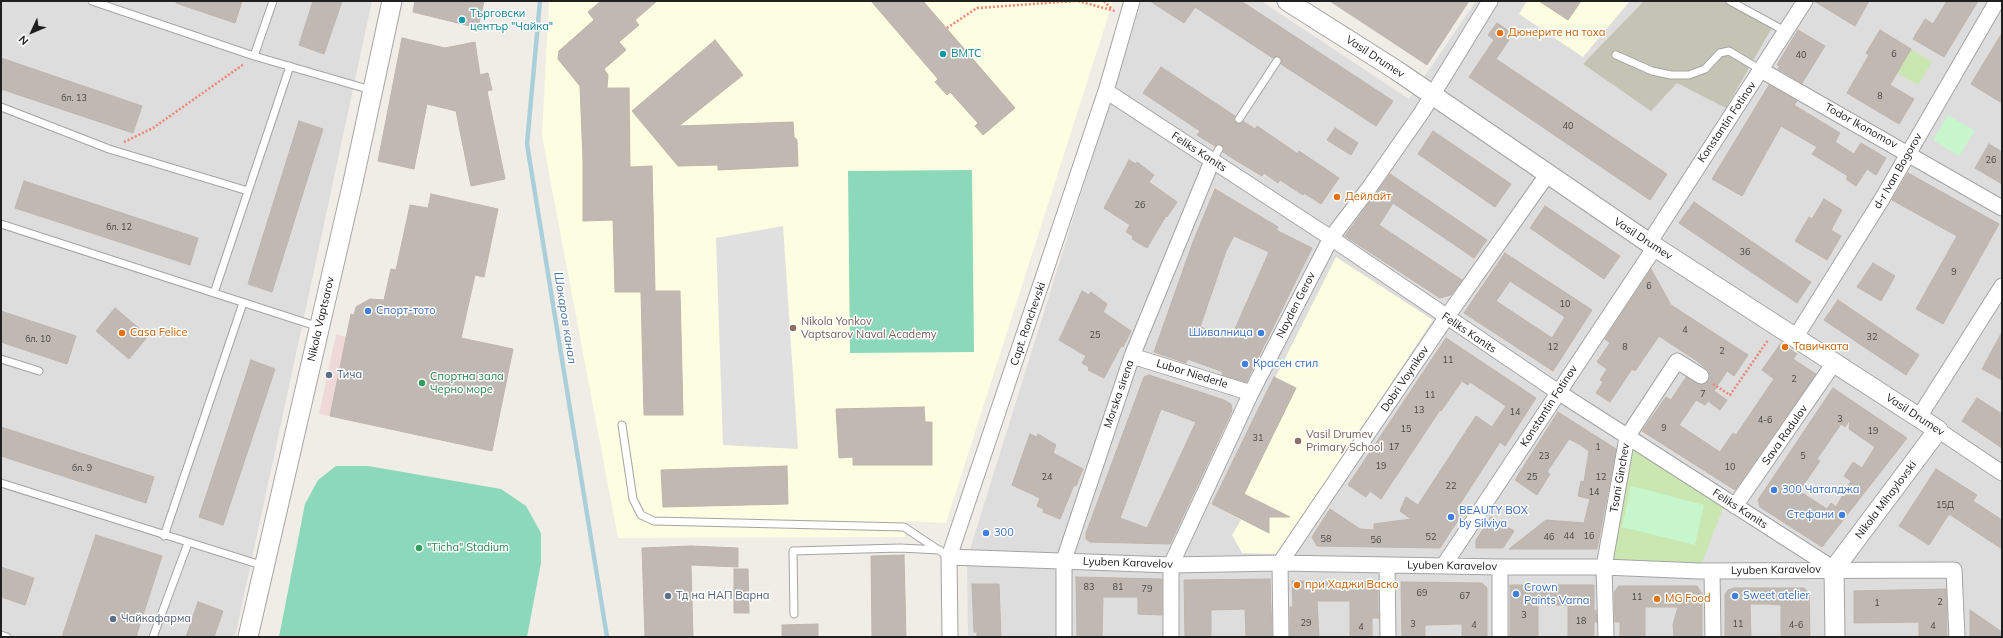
<!DOCTYPE html>
<meta charset="utf-8">
<style>
body{margin:0}
#map{position:relative;width:2003px;height:638px;overflow:hidden;background:#f0ede7;font-family:Mulish,sans-serif}
canvas{display:block}
.frame{position:absolute;inset:0;border:2px solid #202020;pointer-events:none}
.north{position:absolute;left:12px;top:12px;width:40px;height:40px;-webkit-text-stroke:3px #fff;paint-order:stroke;rotate:226deg;font-size:11px;font-weight:700;line-height:16px;text-align:center;color:#202020}
.north::after{content:'';display:block;margin:auto;width:14px;height:18px;background:#202020;clip-path:polygon(50% 0,100% 100%,50% 72%,0 100%)}
</style>
<div id="map">
<canvas width="2003" height="638"></canvas>
<div class="frame"></div>
<div class="north">N</div>
</div>
<script>
const g = document.querySelector('canvas').getContext('2d');
g.lineJoin = 'round';
function fillPath(path, color) { g.fillStyle = color; g.fill(path, 'evenodd'); }
const shape = rows => new Path2D(rows.map(r => 'M' + r).join(''));
function trace(path, color, width, dash) { g.strokeStyle = color; g.lineWidth = width; g.lineCap = dash ? 'butt' : 'round'; g.setLineDash(dash || []); g.stroke(path); }
function write(font, color, halo, rows, align = 'center') {
  g.font = font + ' Mulish,sans-serif'; g.lineWidth = 3; g.setLineDash([]); g.textBaseline = 'middle'; g.strokeStyle = halo; g.fillStyle = color; for (const [text, x, y, turn = 0] of rows) {
    g.save(); g.translate(x, y); g.rotate((+turn || 0) * Math.PI / 180); g.textAlign = isNaN(turn) ? turn : align; if (halo) g.strokeText(text, 0, 0); g.fillText(text, 0, 0); g.restore();
  }
}
const residential = shape([
 [1,1,372,1,235,637,1,637],
 [1141,1,1261,1,1409,99,1476,1,2002,1,2002,637,968,637,967,559]
]);
const commercial = shape([
 [336,334,347,337,330,416,319,414]
]);
const education = shape([
 [549,1,1113,1,946,523,905,521,905,537,899,537,618,538,542,136],
 [1527,1,1630,1,1583,57,1519,14],
 [1336,257,1433,320,1278,554,1242,553,1232,535,1241,520,1212,504]
]);
const construction = shape([
 [1644,1,1730,1,1774,24,1726,108,1677,83,1651,111,1583,64]
]);
const grass = shape([
 [1911,49,1932,62,1918,85,1897,73],
 [1627,437,1726,500,1699,571,1604,567]
]);
const park = shape([
 [1948,115,1975,131,1959,156,1933,140],
 [1631,486,1704,505,1695,545,1622,527]
]);
const pitch = shape([
 [972,170,974,352,850,353,848,171],
 [336,466,368,466,501,489,526,506,541,533,541,563,527,637,279,637,305,504,318,480]
]);
const parking = shape([
 [783,226,798,449,723,445,716,238],
 [1726,500,1834,569,1699,571]
]);
const stream = shape([
 [540,1,527,144,607,637]
]);
const building = shape([
 [176,1,242,1,235,23,176,3,176,1],
 [313,1,342,1,324,54,299,45,313,1],
 [415,1,484,1,478,28,413,12,415,1],
 [601,1,657,1,635,20,639,25,619,42,626,50,604,69,608,75,607,88,629,88,630,167,652,166,655,291,680,291,683,415,644,415,641,292,615,292,613,220,583,221,583,159,580,86,558,59,559,51,594,20,588,12,601,1],
 [871,1,923,1,1015,108,983,135,975,126,978,123,950,92,947,95,935,82,938,79,871,1],
 [1150,1,1241,1,1393,101,1376,126,1281,64,1280,57,1277,56,1273,58,1195,7,1184,23,1150,1],
 [1330,1,1469,1,1427,65,1330,1],
 [1539,1,1581,1,1568,20,1539,1],
 [1814,1,1869,1,1855,26,1814,1],
 [1947,1,1978,1,1944,57,1913,39,1925,19,1933,24,1947,1],
 [1497,23,1513,34,1496,59,1667,174,1650,200,1469,77,1494,40,1488,35,1497,23],
 [1798,30,1825,46,1802,83,1778,69,1780,66,1777,65,1798,30],
 [1880,30,1911,49,1890,85,1914,99,1899,124,1847,93,1869,55,1866,53,1880,30],
 [2002,33,2002,103,1971,84,2002,33],
 [402,38,445,48,475,42,480,75,488,73,492,90,487,91,505,179,471,186,456,111,427,104,414,169,378,161,402,38],
 [715,40,743,75,679,126,793,122,794,137,797,140,798,166,718,170,718,165,678,166,632,111,715,40],
 [1,58,142,106,133,133,1,89,1,58],
 [1161,67,1235,116,1234,121,1237,123,1243,121,1255,129,1257,126,1298,154,1299,151,1339,178,1321,204,1304,193,1303,195,1280,180,1278,183,1264,173,1262,176,1237,161,1223,152,1222,145,1215,146,1197,135,1200,131,1143,93,1161,67],
 [1769,85,1797,101,1794,105,1840,133,1835,142,1854,154,1861,143,1886,158,1876,175,1867,169,1856,186,1846,179,1848,176,1812,154,1817,147,1781,126,1742,196,1712,179,1769,85],
 [299,121,323,129,272,292,248,284,299,121],
 [1335,128,1358,143,1351,155,1327,140,1335,128],
 [1433,131,1511,184,1495,207,1418,154,1433,131],
 [1989,144,2002,152,2002,184,1975,168,1989,144],
 [1129,160,1136,164,1137,162,1154,175,1149,182,1177,202,1167,217,1166,216,1147,248,1132,239,1133,236,1126,232,1130,225,1104,208,1129,160],
 [1908,173,1999,224,1943,324,1916,309,1957,236,1892,200,1908,173],
 [1390,174,1487,240,1474,258,1393,203,1379,225,1462,280,1451,295,1440,298,1345,236,1390,174],
 [24,181,198,238,190,265,15,208,24,181],
 [1215,189,1278,227,1276,230,1312,248,1246,382,1222,375,1223,372,1188,359,1186,363,1154,352,1193,242,1215,189],
 [1234,236,1269,252,1231,338,1200,327,1226,251,1234,236],
 [431,194,498,209,484,277,475,275,461,338,513,349,492,451,330,416,351,314,354,315,356,307,370,299,384,300,391,269,396,270,410,205,428,208,431,194],
 [1824,199,1842,210,1831,230,1841,236,1827,260,1795,241,1809,217,1812,219,1824,199],
 [1694,202,1811,282,1797,303,1679,223,1694,202],
 [1545,206,1620,256,1604,279,1530,228,1545,206],
 [1505,253,1592,310,1553,371,1464,313,1505,253],
 [1510,281,1565,317,1552,338,1496,301,1510,281],
 [1873,263,1895,276,1881,301,1857,287,1873,263],
 [1651,269,1671,305,1748,355,1734,376,1727,371,1714,391,1727,400,1720,410,1708,401,1705,405,1696,400,1679,425,1720,452,1733,433,1736,435,1774,379,1762,370,1781,343,1797,354,1793,359,1816,374,1735,490,1642,431,1666,397,1671,400,1686,377,1700,385,1708,381,1709,371,1697,361,1659,336,1635,371,1632,369,1610,402,1596,393,1603,382,1600,380,1607,369,1597,362,1610,343,1605,339,1651,269],
 [1082,291,1089,295,1091,292,1107,304,1103,312,1131,331,1123,347,1121,346,1104,378,1088,370,1089,367,1082,363,1086,356,1059,340,1082,291],
 [1838,300,1919,355,1906,375,1824,320,1838,300],
 [115,308,148,336,129,359,96,331,115,308],
 [1,311,76,336,67,364,1,342,1,311],
 [2002,332,2002,380,1982,369,2002,332],
 [1446,338,1536,398,1505,446,1500,442,1456,510,1462,514,1440,548,1317,546,1312,537,1330,509,1360,529,1374,530,1374,524,1411,519,1400,511,1406,497,1418,505,1476,416,1492,427,1506,406,1470,382,1468,385,1462,381,1441,411,1440,410,1381,499,1370,491,1366,497,1348,485,1446,338],
 [251,360,275,369,223,525,199,517,251,360],
 [1149,375,1224,400,1231,404,1232,411,1170,544,1090,542,1086,539,1086,533,1144,377,1149,375],
 [1161,409,1196,422,1147,528,1120,518,1161,409],
 [1274,377,1296,388,1244,494,1290,517,1269,517,1269,533,1212,504,1274,377],
 [1833,388,1907,438,1822,547,1760,507,1758,500,1833,388],
 [1850,420,1849,429,1875,447,1862,468,1853,462,1844,476,1851,481,1836,507,1831,503,1827,509,1799,491,1820,461,1817,459,1841,424,1845,427,1850,420],
 [1977,398,2002,414,2002,448,1962,421,1977,398],
 [924,407,925,422,932,422,932,465,853,465,853,457,839,458,836,409,924,407],
 [1558,412,1616,449,1597,549,1509,549,1546,520,1584,523,1590,499,1578,496,1581,481,1584,482,1589,451,1579,444,1569,439,1547,472,1550,474,1537,495,1515,480,1558,412],
 [1,427,154,477,146,503,1,456,1,427],
 [1030,434,1037,437,1038,434,1056,445,1053,453,1083,469,1076,486,1074,485,1060,519,1043,512,1044,509,1037,506,1040,498,1012,485,1030,434],
 [787,466,788,504,663,507,661,470,787,466],
 [1936,469,1977,495,1973,501,2002,520,2002,549,1949,514,1929,545,1899,526,1936,469],
 [1491,517,1514,531,1503,548,1476,548,1476,540,1491,517],
 [96,535,162,556,136,637,62,637,96,535],
 [691,546,738,548,738,567,691,565,693,637,645,637,642,548,691,546],
 [904,555,906,637,872,637,871,556,904,555],
 [1,567,34,578,25,605,1,597,1,567],
 [734,569,748,569,749,613,734,613,734,569],
 [1076,577,1162,579,1162,615,1138,614,1138,597,1103,597,1102,637,1077,637,1076,577],
 [1270,579,1272,637,1246,637,1245,609,1211,610,1211,637,1185,637,1184,580,1270,579],
 [1292,581,1371,582,1378,589,1378,610,1379,618,1372,618,1372,637,1350,637,1350,601,1317,601,1319,637,1290,637,1290,607,1293,607,1292,581],
 [1401,582,1482,583,1487,588,1487,637,1462,637,1462,624,1425,625,1425,637,1402,637,1401,582],
 [972,584,999,584,1001,637,977,637,977,632,974,632,972,584],
 [1510,585,1594,585,1594,612,1596,610,1597,622,1594,622,1594,637,1568,637,1568,605,1538,605,1538,637,1510,637,1510,585],
 [1619,586,1697,586,1702,594,1702,637,1674,637,1673,625,1678,607,1645,607,1645,637,1620,637,1620,622,1615,622,1614,592,1619,586],
 [1734,588,1804,588,1809,593,1810,637,1781,637,1781,605,1768,604,1750,604,1751,637,1725,637,1725,594,1728,590,1734,588],
 [1946,589,1947,637,1919,637,1919,622,1854,623,1854,591,1946,589],
 [198,602,223,611,214,637,186,637,198,602],
 [1970,610,2002,632,2002,637,1970,637,1970,610],
 [818,624,818,637,782,637,782,625,818,624]
]);
const path = shape([
 [1078,1,1115,11],
 [1104,1,1111,8],
 [947,28,977,8,1075,1],
 [124,142,153,128,244,64],
 [1713,384,1730,395,1768,340]
]);
const service = shape([
 [92,1,254,56,371,90],
 [1730,1,1785,31],
 [1616,55,1652,71,1671,75,1689,75,1705,69,1720,53,1729,51,1761,70],
 [254,56,273,1],
 [1,107,109,149,248,191],
 [1239,119,1277,61],
 [1212,161,1219,149],
 [1,224,319,327],
 [214,293,290,66],
 [1,359,39,371],
 [622,425,633,499,641,515,654,521,904,527,949,557],
 [1,483,264,566],
 [164,536,243,303],
 [794,614,793,551,900,548,940,550],
 [1,635,7,637],
 [153,637,188,543]
]);
const minor = shape([
 [1761,70,2002,208],
 [1106,91,1331,238,1558,392,1834,569],
 [1649,243,1805,1],
 [1795,338,1882,199,1997,1],
 [1132,356,1251,393],
 [1919,417,2002,286],
 [1938,430,2002,473],
 [1735,506,1834,363],
 [949,557,1171,565,1280,563,1500,567,1604,567,1699,571,1954,570,1957,637],
 [1387,565,1388,637],
 [1444,565,1655,247],
 [1500,567,1500,637],
 [1712,571,1713,637],
 [950,637,949,557,1106,91,1132,1],
 [1064,637,1064,560,1132,356,1212,161],
 [1171,637,1171,565,1251,393,1331,238,1369,188,1422,112,1490,1],
 [1281,637,1280,563,1446,318,1547,175],
 [1606,637,1604,567,1627,437,1677,361,1701,376]
]);
const tertiary = shape([
 [1287,1,1396,70,1649,243,1938,430,1834,569,1835,637],
 [248,637,353,182,392,1]
]);
const markers = [
 [462,20,4,"#0f9aa8"],
 [1500,33,4,"#e8710a"],
 [943,54,4,"#0f9aa8"],
 [1337,197,4,"#e8710a"],
 [368,311,4,"#3f7fe0"],
 [793,328,4,"#8d6e63"],
 [122,333,4,"#e8710a"],
 [1261,333,4,"#3f7fe0"],
 [1785,347,4,"#e8710a"],
 [1245,364,4,"#3f7fe0"],
 [329,375,4,"#5c6f8a"],
 [422,383,4,"#2e9e5b"],
 [1298,441,4,"#8d6e63"],
 [1774,490,4,"#3f7fe0"],
 [1842,515,4,"#3f7fe0"],
 [1451,517,4,"#3f7fe0"],
 [986,533,4,"#3f7fe0"],
 [419,548,4,"#2e9e5b"],
 [1297,585,4,"#e8710a"],
 [1516,594,4,"#3f7fe0"],
 [668,596,4,"#5c6f8a"],
 [1735,596,4,"#3f7fe0"],
 [1657,599,4,"#e8710a"],
 [113,619,4,"#5c6f8a"]
];
const numberNames = [
 ["6",1894,54],
 ["40",1801,55],
 ["8",1880,96],
 ["бл. 13",74,98],
 ["40",1568,126],
 ["26",1991,160],
 ["26",1140,205],
 ["бл. 12",119,227],
 ["36",1745,252],
 ["9",1954,272],
 ["6",1649,286],
 ["10",1565,304],
 ["4",1685,330],
 ["25",1095,335],
 ["32",1872,337],
 ["бл. 10",38,339],
 ["12",1553,347],
 ["8",1625,347],
 ["2",1722,351],
 ["11",1448,360],
 ["2",1794,379],
 ["7",1703,394],
 ["11",1430,395],
 ["13",1419,410],
 ["14",1515,412],
 ["3",1840,419],
 ["4-6",1765,420],
 ["9",1664,428],
 ["15",1406,429],
 ["19",1873,431],
 ["31",1258,438],
 ["17",1394,447],
 ["1",1598,447],
 ["23",1544,456],
 ["5",1803,456],
 ["19",1381,466],
 ["10",1730,467],
 ["бл. 9",82,468],
 ["24",1047,477],
 ["25",1532,477],
 ["12",1601,477],
 ["22",1451,486],
 ["14",1594,492],
 ["15Д",1945,505],
 ["44",1569,536],
 ["16",1589,536],
 ["52",1431,537],
 ["46",1549,537],
 ["58",1326,539],
 ["56",1376,540],
 ["83",1089,587],
 ["81",1118,587],
 ["79",1147,589],
 ["69",1422,593],
 ["67",1465,596],
 ["11",1637,597],
 ["2",1940,602],
 ["1",1877,603],
 ["3",1524,615],
 ["18",1581,621],
 ["29",1306,623],
 ["3",1413,624],
 ["11",1738,624],
 ["4",1474,625],
 ["4-6",1796,625],
 ["4",1933,626],
 ["4",1361,627]
];
const cultureNames = [
 ["Търговски",470,14],
 ["център \"Чайка\"",470,27],
 ["BMTC",951,54]
];
const foodNames = [
 ["Дюнерите на тоха",1508,33],
 ["Дейлайт",1345,197],
 ["Casa Felice",130,333],
 ["Тавичката",1793,347],
 ["при Хаджи Васко",1305,585],
 ["MG Food",1665,599]
];
const streetNames = [
 ["Vasil Drumev",1375,57,33],
 ["Konstantin Fotinov",1727,122,-56],
 ["Todor Ikonomov",1861,126,29],
 ["Feliks Kanits",1199,152,33],
 ["d-r Ivan Bogorov",1898,171,-60],
 ["Vasil Drumev",1643,239,33],
 ["Nayden Gerov",1296,305,-63],
 ["Nikola Vaptsarov",321,319,-77],
 ["Capt. Ronchevski",1028,324,-71],
 ["Feliks Kanits",1469,333,34],
 ["Lubor Niederle",1192,374,17],
 ["Dobri Voynikov",1405,379,-56],
 ["Morska sirena",1119,394,-71],
 ["Konstantin Fotinov",1549,406,-57],
 ["Vasil Drumev",1915,415,33],
 ["Sava Radulov",1785,435,-55],
 ["Tsani Ginchev",1620,478,-80],
 ["Nikola Mihaylovski",1886,500,-53],
 ["Feliks Kanits",1740,509,33],
 ["Lyuben Karavelov",1128,563,2],
 ["Lyuben Karavelov",1452,566,1],
 ["Lyuben Karavelov",1776,570,-1]
];
const shopNames = [
 ["Спорт-тото",376,311],
 ["Шивалница",1253,333,"right"],
 ["Красен стил",1253,364],
 ["300 Чаталджа",1782,490],
 ["BEAUTY BOX",1459,511],
 ["by Silviya",1459,524],
 ["Стефани",1834,515,"right"],
 ["300",994,533],
 ["Crown",1524,588],
 ["Paints Varna",1524,601],
 ["Sweet atelier",1743,596]
];
const educationNames = [
 ["Nikola Yonkov",801,322],
 ["Vaptsarov Naval Academy",801,335],
 ["Vasil Drumev",1306,435],
 ["Primary School",1306,448]
];
const serviceNames = [
 ["Тича",337,375],
 ["Тд на НАП Варна",676,596],
 ["Чайкафарма",121,619]
];
const leisureNames = [
 ["Спортна зала",430,377],
 ["Черно море",430,390],
 ["\"Ticha\" Stadium",427,548]
];
const waterNames = [
 ["Шокаров канал",565,318,81]
];
fillPath(residential, '#dedddd');
fillPath(commercial, '#efd9d7');
fillPath(education, '#fdfde2');
fillPath(construction, '#c3c4b3');
fillPath(grass, '#cae6b1');
fillPath(park, '#c8f6cc');
fillPath(pitch, '#8bd8bb');
fillPath(parking, '#e0e0e0');
trace(stream, '#abcfda', 4.5);
fillPath(building, '#c0b9b3');
trace(building, '#c0b4aa', 1);
trace(service, '#a4a4a4', 9);
trace(minor, '#a4a4a4', 17);
trace(tertiary, '#a4a4a4', 21);
trace(path, '#f08578', 2.5, [2, 2]);
trace(service, '#fff', 7);
trace(minor, '#fff', 15);
trace(tertiary, '#fff', 19);
for (const [x, y, r, color] of markers) { const dot = new Path2D(); dot.arc(x, y, r, 0, 2 * Math.PI); g.fillStyle = color; g.fill(dot); trace(dot, '#fff', 1.5); }
write('9px', '#484645', null, numberNames);
write('11px', '#0d838f', '#fff', cultureNames, 'left');
write('11px', '#c56008', '#fff', foodNames, 'left');
write('11px', '#202020', '#fff', streetNames);
write('11px', '#366cbe', '#fff', shopNames, 'left');
write('11px', '#785e54', '#fff', educationNames, 'left');
write('11px', '#4e5e75', '#fff', serviceNames, 'left');
write('11px', '#27864d', '#fff', leisureNames, 'left');
write('italic 12px', '#4f78a1', '#fff', waterNames);
</script>
